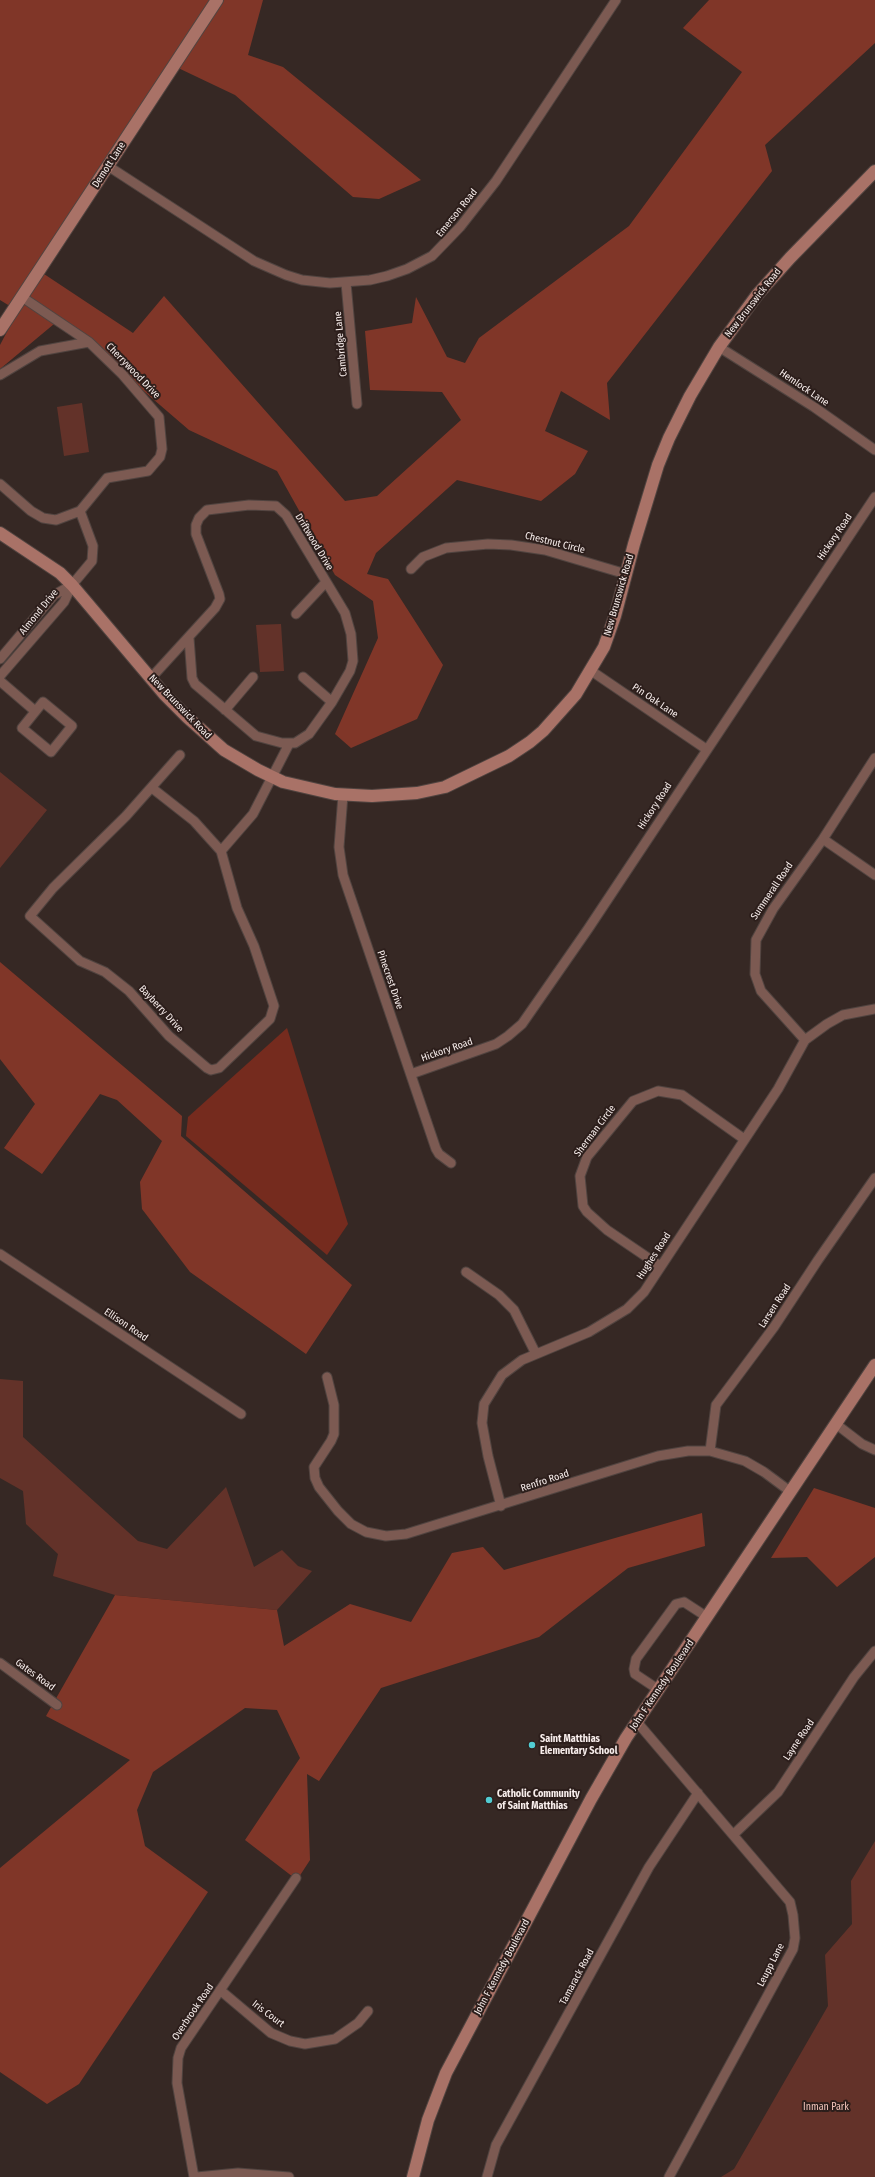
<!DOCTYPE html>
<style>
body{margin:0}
canvas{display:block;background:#362824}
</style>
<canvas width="875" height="2177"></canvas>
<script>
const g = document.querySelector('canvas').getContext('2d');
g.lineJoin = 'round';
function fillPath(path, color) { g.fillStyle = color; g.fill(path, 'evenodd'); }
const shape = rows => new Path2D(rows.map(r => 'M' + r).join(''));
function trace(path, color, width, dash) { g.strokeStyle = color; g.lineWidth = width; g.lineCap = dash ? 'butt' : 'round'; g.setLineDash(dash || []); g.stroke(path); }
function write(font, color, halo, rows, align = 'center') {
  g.font = font + ' "Fira Sans Condensed",sans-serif'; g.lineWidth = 4; g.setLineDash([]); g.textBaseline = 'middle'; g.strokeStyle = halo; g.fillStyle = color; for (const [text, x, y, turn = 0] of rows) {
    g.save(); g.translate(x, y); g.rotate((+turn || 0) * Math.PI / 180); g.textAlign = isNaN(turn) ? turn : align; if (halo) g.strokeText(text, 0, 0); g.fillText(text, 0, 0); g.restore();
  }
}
const green = shape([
 [82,403,89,452,64,456,57,407],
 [281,624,284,671,260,672,256,625],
 [0,772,47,810,0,868],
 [0,1379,23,1381,23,1437,138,1541,167,1549,226,1487,254,1567,282,1550,298,1566,312,1571,277,1610,115,1595,53,1576,58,1554,26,1524,23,1491,0,1478],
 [875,1841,875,2177,721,2177,734,2169,828,2006,825,1955,852,1924,851,1881]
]);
const forest = shape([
 [0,0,263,0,248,55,283,67,421,180,379,199,353,197,235,95,174,66,44,274,133,333,164,296,345,501,377,496,461,420,442,392,370,390,365,331,412,323,416,297,447,357,465,363,479,338,629,226,742,72,683,28,709,0,875,0,875,43,765,145,772,171,607,383,610,420,561,391,545,431,588,451,575,474,541,501,457,480,376,553,367,574,388,579,443,665,417,719,351,748,335,734,378,638,373,601,335,575,277,471,189,430,60,319,0,369,0,345,18,311,0,300],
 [0,962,182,1116,181,1136,352,1285,306,1354,190,1272,142,1209,140,1182,162,1141,117,1100,100,1094,42,1174,4,1148,35,1104,0,1059],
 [814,1488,875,1508,875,1557,837,1587,807,1557,771,1558],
 [702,1513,705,1546,628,1568,539,1637,381,1688,319,1781,307,1774,310,1860,297,1880,245,1840,300,1758,277,1710,245,1708,153,1772,137,1810,145,1846,208,1892,79,2084,47,2104,0,2072,0,1868,130,1760,46,1716,115,1595,277,1610,284,1646,350,1604,411,1622,452,1553,483,1547,504,1570]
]);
const water = shape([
 [287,1028,348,1224,327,1255,186,1136,188,1117]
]);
const street = shape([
 [108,166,254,261,286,275,302,280,330,283,370,280,387,276,407,269,432,256,460,227,496,181,616,0],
 [346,283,357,404],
 [719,347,814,407,875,450],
 [0,375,40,351,89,342],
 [0,484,31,511,43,518,56,520,80,511,107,478,148,471,160,457,162,449,159,417,122,374,89,342,22,297],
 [411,569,423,557,446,548,488,544,511,545,545,550,626,574],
 [296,614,326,582],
 [0,659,54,595,72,585],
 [590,670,706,749],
 [0,676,64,602,72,585,92,561,93,546,80,511],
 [303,677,332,702],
 [151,678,215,608,220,599,219,594,196,534,196,525,199,518,207,510,249,505,276,506,286,515,345,613,351,634,353,661,350,671,332,702,309,734,295,743,282,743,256,736,195,684,192,678,189,638],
 [0,681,35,711],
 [43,702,72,726,51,752,22,728,43,702],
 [225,710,253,677],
 [152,788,194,821,221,851,237,908,254,946,274,1006,270,1019,219,1068,211,1070,207,1068,169,1036,129,991,105,972,80,961,30,916,53,888,126,816,180,755],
 [343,795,339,847,343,875,436,1149,439,1154,451,1163],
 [823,839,875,875],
 [221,851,253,814,289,744],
 [805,1040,761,991,755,974,756,940,773,909,823,839,875,758],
 [411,1074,496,1044,508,1036,522,1024,588,929,875,497],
 [0,1254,241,1414],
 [660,1266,607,1230,587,1212,583,1206,580,1176,587,1157,633,1101,658,1091,682,1095,744,1139],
 [466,1272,499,1295,514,1310,536,1354],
 [327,1377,334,1405,334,1434,331,1441,314,1467,315,1478,319,1487,338,1511,351,1524,366,1532,386,1536,406,1534,658,1456,688,1451,710,1451,745,1461,764,1472,791,1492],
 [836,1424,862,1444,875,1450],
 [710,1451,716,1405,774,1327,818,1260,875,1178],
 [501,1506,488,1456,482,1423,484,1404,502,1375,522,1360,589,1332,627,1309,644,1292,778,1089,805,1040,827,1024,843,1015,875,1009],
 [0,1663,57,1705],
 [659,1690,635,1674,634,1669,636,1659,676,1604,684,1602,707,1617],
 [637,1722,790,1902,793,1915,795,1938,793,1949,669,2177],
 [733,1835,778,1792,854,1677,875,1651],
 [220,1990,271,2033,290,2041,305,2044,335,2039,358,2023,368,2011],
 [194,2177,177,2083,178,2058,181,2048,296,1878],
 [197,2177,238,2173,289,2177],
 [487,2177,496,2145,649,1867,698,1793]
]);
const secondary = shape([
 [0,330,217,0],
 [0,533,60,573,72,585,164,694,187,717,224,750,258,770,283,782,335,794,372,796,417,793,445,787,509,756,530,742,543,731,576,694,604,647,615,616,634,544,658,465,669,438,690,396,719,347,757,295,790,258,875,171],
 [413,2177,428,2120,446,2073,591,1799,626,1738,875,1365]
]);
const markers = [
 [532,1745,4,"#51ccd2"],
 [489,1800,4,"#51ccd2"]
];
const streetNames = [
 ["Demott Lane",109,165,-57],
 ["Emerson Road",457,213,-51],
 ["New Brunswick Road",753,303,-52],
 ["Cambridge Lane",341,344,-95],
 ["Cherrywood Drive",133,371,46],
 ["Hemlock Lane",804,388,34],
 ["Hickory Road",835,537,-56],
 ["Driftwood Drive",314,542,59],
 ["Chestnut Circle",555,543,14],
 ["New Brunswick Road",619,595,-74],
 ["Almond Drive",39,612,-51],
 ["Pin Oak Lane",655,701,34],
 ["New Brunswick Road",180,707,46],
 ["Hickory Road",655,806,-57],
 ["Summerall Road",772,891,-56],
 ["Pinecrest Drive",390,980,71],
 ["Bayberry Drive",161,1009,47],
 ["Hickory Road",447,1050,-19],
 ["Sherman Circle",595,1131,-53],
 ["Hughes Road",654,1256,-57],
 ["Larsen Road",775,1306,-57],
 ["Ellison Road",126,1325,34],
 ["Renfro Road",545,1481,-18],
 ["Gates Road",35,1675,36],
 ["John F Kennedy Boulevard",662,1685,-56],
 ["Layne Road",799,1740,-56],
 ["Leupp Lane",771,1965,-63],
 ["John F Kennedy Boulevard",502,1967,-62],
 ["Tamarack Road",577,1977,-62],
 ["Overbrook Road",193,2012,-56],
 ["Iris Court",268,2014,37]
];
const poiNames = [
 ["Saint Matthias",540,1739],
 ["Elementary School",540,1751],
 ["Catholic Community",497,1794],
 ["of Saint Matthias",497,1806]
];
const parkNames = [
 ["Inman Park",826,2107]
];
fillPath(green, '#633229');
fillPath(forest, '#803628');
fillPath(water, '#752b1e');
trace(street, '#514440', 11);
trace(secondary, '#514440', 14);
trace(street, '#7c5a52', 9);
trace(secondary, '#a97267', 12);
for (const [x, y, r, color] of markers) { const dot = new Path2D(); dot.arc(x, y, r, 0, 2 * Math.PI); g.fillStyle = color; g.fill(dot); trace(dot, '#2c1e1b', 1.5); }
write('10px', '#f8eeec', '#2c1e1b', streetNames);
write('bold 10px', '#f8eeec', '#2c1e1b', poiNames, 'left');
write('10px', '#f3c5bb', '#2c1e1b', parkNames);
</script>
